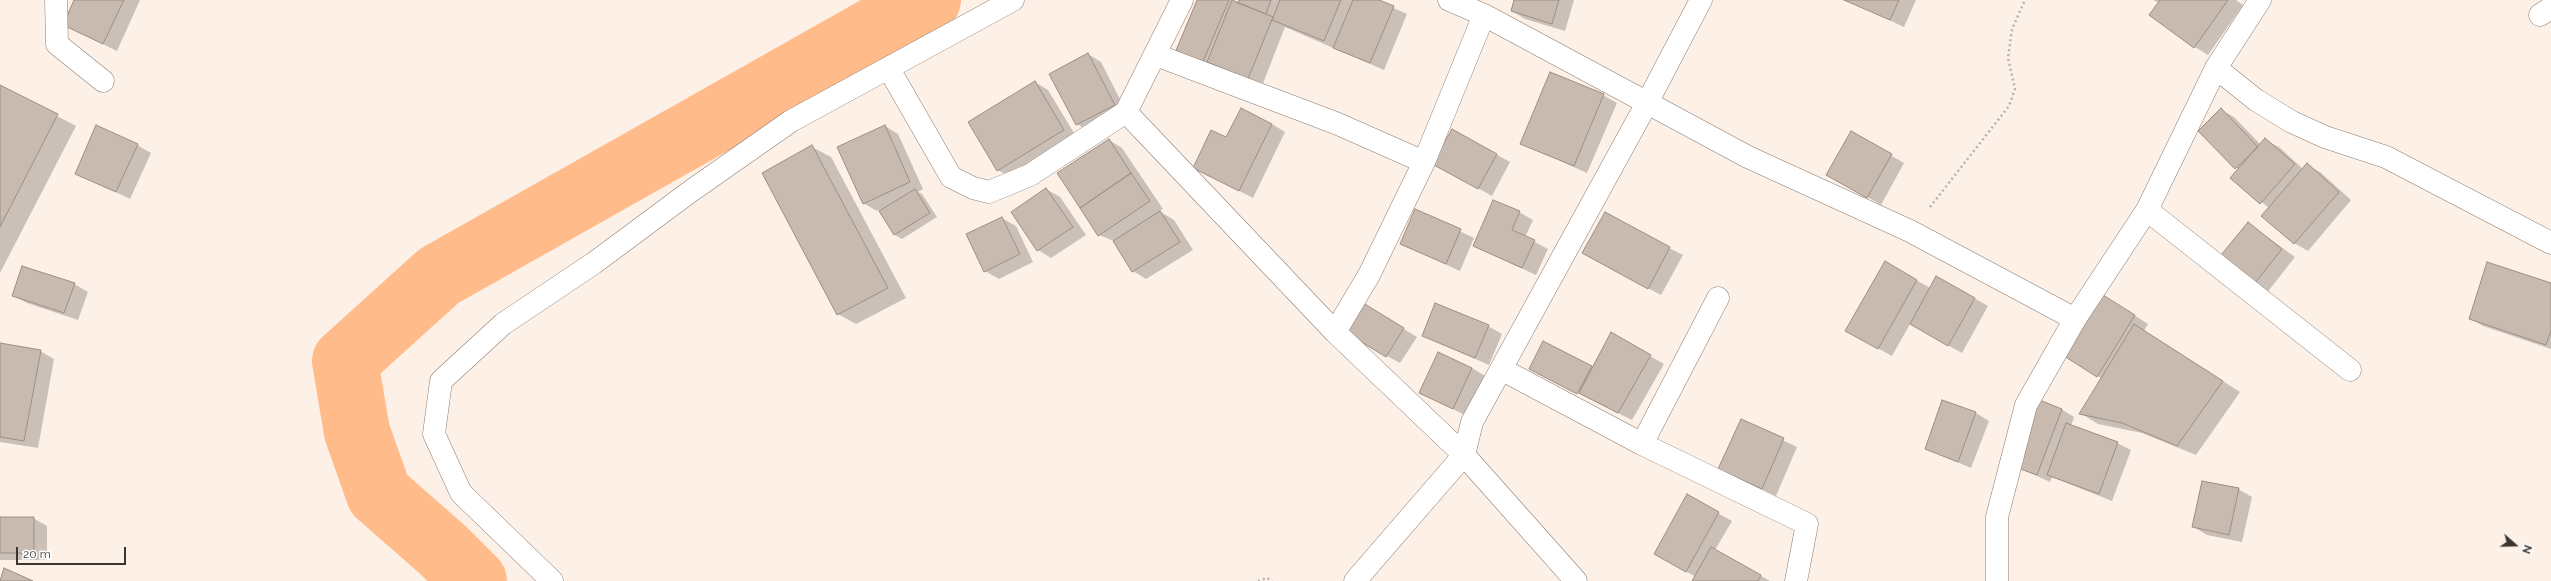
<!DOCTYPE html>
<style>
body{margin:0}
#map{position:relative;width:2551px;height:581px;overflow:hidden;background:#fdf0e7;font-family:Raleway,sans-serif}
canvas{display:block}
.north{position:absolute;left:2495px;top:525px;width:40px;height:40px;-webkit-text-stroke:3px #fff;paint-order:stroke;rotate:110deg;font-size:11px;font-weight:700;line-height:16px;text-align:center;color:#3b3531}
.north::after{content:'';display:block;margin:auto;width:14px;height:18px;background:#3b3531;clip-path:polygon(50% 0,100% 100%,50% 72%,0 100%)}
.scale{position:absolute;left:16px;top:547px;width:110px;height:18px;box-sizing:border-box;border:2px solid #3b3531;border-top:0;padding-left:5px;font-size:12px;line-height:14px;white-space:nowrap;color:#3b3531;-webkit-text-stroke:3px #fff;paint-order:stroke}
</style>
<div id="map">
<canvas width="2551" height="581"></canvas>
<div class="north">N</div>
<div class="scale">20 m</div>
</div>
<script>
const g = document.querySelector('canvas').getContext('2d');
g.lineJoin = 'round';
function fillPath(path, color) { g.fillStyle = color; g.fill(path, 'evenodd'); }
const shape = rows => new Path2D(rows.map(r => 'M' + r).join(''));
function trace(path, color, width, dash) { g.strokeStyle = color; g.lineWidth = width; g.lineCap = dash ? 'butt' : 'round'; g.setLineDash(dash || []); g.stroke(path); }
const shadow = shape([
 [75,0,140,0,117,51,64,25],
 [1198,0,1233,0,1239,3,1240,0,1376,0,1407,14,1384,70,1285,27,1262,86,1190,60],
 [1515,0,1574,0,1565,31,1525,19,1512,11],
 [1846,0,1916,0,1904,27],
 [2153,0,2236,0,2243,5,2208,55,2195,47,2159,3],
 [1088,54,1101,62,1127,113,1090,132,1077,124],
 [1035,82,1048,90,1077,138,1011,178,998,170],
 [0,86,76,126,0,273],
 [1603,95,1617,103,1587,173,1521,143],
 [2221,110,2234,117,2261,145,2265,140,2279,147,2303,169,2307,165,2320,172,2351,200,2308,251,2294,243,2269,208,2232,178,2239,170,2200,131],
 [1272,124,1285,132,1253,198,1194,168,1227,139],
 [885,126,898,134,923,189,918,192,922,194,937,217,902,239,895,235,881,212,886,207,877,211,863,203],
 [1452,130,1510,162,1492,196,1446,170],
 [1852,133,1904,163,1881,205,1828,174],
 [1109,140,1122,148,1163,209,1159,211,1174,220,1193,250,1146,279,1133,271,1114,241,1099,235],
 [137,145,151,153,130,199,76,173],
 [812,147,831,157,906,298,856,324,838,314],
 [1046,189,1060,197,1086,235,1051,258,1038,250],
 [1416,210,1474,238,1460,271,1401,244],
 [1519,212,1533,220,1525,237,1548,249,1536,275,1474,246],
 [1002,218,1016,226,1033,262,999,279,985,271],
 [2248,223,2295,257,2266,294,2252,287],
 [1669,248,1683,255,1661,295,1597,261],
 [1885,262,1930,288,1937,277,1988,306,1962,353,1910,324,1892,356,1847,331],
 [74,284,88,292,78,320,27,303,13,295],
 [2551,284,2551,349,2483,326,2470,318],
 [2117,304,2148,324,2144,331,2240,392,2196,455,2142,433,2098,424,2080,413,2101,378,2066,356],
 [1373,310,1417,337,1400,363,1387,356],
 [1488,326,1502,334,1489,365,1423,336],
 [1611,334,1664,364,1632,420,1543,376,1544,342,1592,367],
 [0,347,40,351,54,359,38,448,0,442],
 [1472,368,1485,376,1467,416,1420,393],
 [1943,401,1976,413,1989,421,1971,468,1926,449],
 [2061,409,2074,417,2071,426,2117,443,2131,450,2112,501,2052,477,2050,482,2013,465],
 [1741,420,1797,447,1776,496,1720,469],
 [2238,489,2252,497,2242,542,2207,535,2194,527],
 [1687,496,1732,521,1715,550,1770,581,1693,581,1696,577,1655,554],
 [0,518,33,518,47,526,47,560,0,560]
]);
const river = shape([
 [474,581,444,551,379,494,357,432,345,361,439,276,928,0]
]);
const building = shape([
 [74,0,124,0,103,44,63,25,74,0],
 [1197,0,1229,0,1202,64,1175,53,1197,0],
 [1232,0,1273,17,1248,79,1207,62,1232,0],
 [1239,0,1271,0,1266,14,1238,3,1239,0],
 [1280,0,1341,0,1324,41,1272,20,1280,0],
 [1353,0,1379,0,1394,6,1370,63,1333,48,1353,0],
 [1514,0,1559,0,1552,24,1511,11,1514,0],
 [1844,0,1899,0,1890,20,1844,0],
 [2160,0,2228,0,2194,48,2149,15,2160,0],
 [1088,53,1115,105,1076,125,1049,74,1088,53],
 [1550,72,1604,94,1574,166,1520,144,1550,72],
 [1035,81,1064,130,997,171,968,122,1035,81],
 [0,85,58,114,0,227,0,85],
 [1241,108,1272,124,1239,191,1193,168,1211,130,1226,137,1241,108],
 [2221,108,2258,147,2235,169,2198,131,2221,108],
 [96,125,138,144,116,192,75,174,96,125],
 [885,125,910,182,863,204,837,147,885,125],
 [1452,129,1497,154,1478,189,1432,164,1452,129],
 [1851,131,1892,154,1867,198,1826,175,1851,131],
 [2265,138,2295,164,2260,204,2230,178,2265,138],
 [1109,139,1131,173,1080,208,1057,173,1109,139],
 [812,145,888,288,837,315,762,173,812,145],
 [2307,163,2339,192,2294,244,2261,216,2307,163],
 [1131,173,1150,201,1098,236,1080,208,1131,173],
 [1046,188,1073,227,1037,251,1011,212,1046,188],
 [915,189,930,213,894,235,879,211,915,189],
 [1493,200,1520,211,1512,230,1535,240,1522,268,1473,246,1493,200],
 [1415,209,1461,229,1446,264,1400,244,1415,209],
 [1160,211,1180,242,1132,272,1113,241,1160,211],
 [1605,212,1670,247,1648,289,1582,253,1605,212],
 [1002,217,1020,254,984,272,966,234,1002,217],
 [2248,222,2282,249,2252,287,2217,260,2248,222],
 [1885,261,1917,280,1878,349,1845,331,1885,261],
 [2487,262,2551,283,2551,330,2546,345,2469,319,2487,262],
 [22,266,75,283,64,313,12,296,22,266],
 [1936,276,1975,298,1948,346,1910,324,1936,276],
 [2103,295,2135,315,2097,377,2064,356,2103,295],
 [1360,301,1404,328,1386,357,1342,330,1360,301],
 [1435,303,1489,325,1475,358,1422,336,1435,303],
 [2134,324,2223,381,2177,446,2122,423,2079,414,2134,324],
 [1611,332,1651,355,1618,413,1579,393,1611,332],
 [1543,341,1592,366,1577,394,1529,369,1543,341],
 [0,343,41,350,24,441,0,437,0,343],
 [1438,352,1472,368,1453,409,1419,393,1438,352],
 [2037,399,2062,409,2037,475,2012,466,2037,399],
 [1942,400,1976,412,1958,462,1925,449,1942,400],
 [1741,419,1784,438,1762,489,1718,469,1741,419],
 [2066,423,2118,442,2099,494,2047,475,2066,423],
 [2202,481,2239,488,2229,535,2192,527,2202,481],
 [1687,494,1719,512,1686,572,1654,554,1687,494],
 [0,517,34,517,34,553,0,553,0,517],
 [1711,547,1761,575,1758,581,1692,581,1711,547],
 [4,568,33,581,0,581,4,568]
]);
const path = shape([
 [1930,207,2009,106,2015,89,2008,58,2012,29,2025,0],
 [1258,581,1267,578,1272,581]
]);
const street = shape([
 [56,0,57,44,103,81],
 [1449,0,1484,15,1748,157,1910,231,2075,319],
 [2540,15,2551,8],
 [1156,55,1338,124,1424,162],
 [2216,68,2256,100,2292,122,2325,137,2386,157,2551,243],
 [889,69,951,177,973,188,989,192,1030,175,1126,112,1182,0],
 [1126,112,1335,332,1369,275,1424,162,1484,15],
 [2147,210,2350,370],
 [1335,332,1464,455,1472,422,1647,103,1701,0],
 [1501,369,1642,444,1807,524,1796,581],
 [1642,444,1718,298],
 [552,581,461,493,434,434,441,381,503,324,594,263,691,191,791,121,1013,0],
 [1355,581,1464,455,1576,581]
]);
const secondary = shape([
 [1997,581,1997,517,2026,405,2075,319,2147,210,2216,68,2260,0]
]);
fillPath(shadow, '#0003');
trace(river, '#ffbb8a', 66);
fillPath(building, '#c9bab0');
trace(building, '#9d8e84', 1);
trace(street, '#8b7d73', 23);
trace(secondary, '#8b7d73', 23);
trace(path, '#bcb1aa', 2.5, [2, 3]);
trace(street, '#fff', 22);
trace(secondary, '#fff', 22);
</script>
